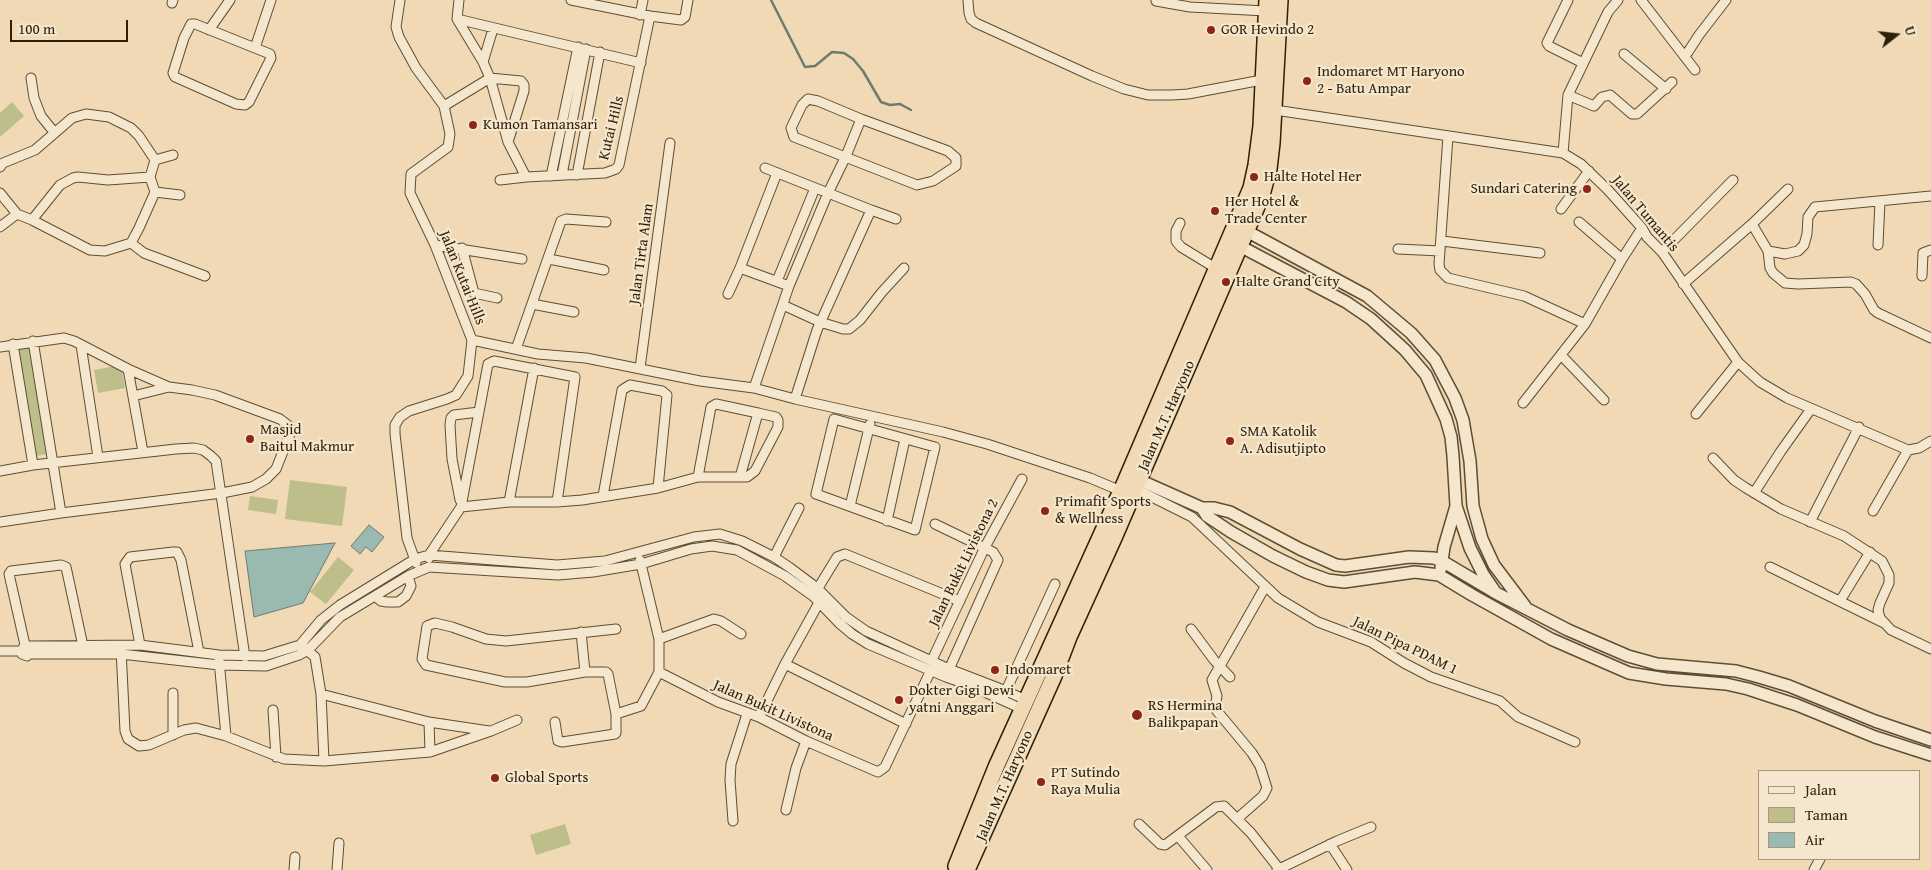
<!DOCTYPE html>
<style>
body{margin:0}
#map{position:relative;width:1931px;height:870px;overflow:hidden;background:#f0d9b4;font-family:"Gentium Book Plus",serif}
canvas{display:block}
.legend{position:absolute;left:1758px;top:770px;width:162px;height:90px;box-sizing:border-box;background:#f5e6ce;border:1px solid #a5967f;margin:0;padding:6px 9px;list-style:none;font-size:15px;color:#2e1f08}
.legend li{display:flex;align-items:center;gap:10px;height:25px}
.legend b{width:25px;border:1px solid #a5967f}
.north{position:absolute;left:1871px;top:10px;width:50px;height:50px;-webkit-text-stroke:4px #f5e6ce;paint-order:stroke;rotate:74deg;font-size:14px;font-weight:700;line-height:20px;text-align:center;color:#2e1f08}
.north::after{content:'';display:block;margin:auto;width:18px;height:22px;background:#2e1f08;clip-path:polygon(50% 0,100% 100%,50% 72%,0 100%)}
.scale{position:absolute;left:10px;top:20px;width:118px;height:22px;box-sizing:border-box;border:2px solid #2e1f08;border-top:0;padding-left:6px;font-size:15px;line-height:18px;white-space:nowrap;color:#2e1f08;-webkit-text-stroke:4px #f5e6ce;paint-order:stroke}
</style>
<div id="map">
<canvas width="1931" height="870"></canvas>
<ul class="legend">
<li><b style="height:6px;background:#f5e6ce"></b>Jalan</li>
<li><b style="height:14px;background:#bebe8a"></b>Taman</li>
<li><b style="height:14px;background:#9abab1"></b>Air</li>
</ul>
<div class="north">U</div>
<div class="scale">100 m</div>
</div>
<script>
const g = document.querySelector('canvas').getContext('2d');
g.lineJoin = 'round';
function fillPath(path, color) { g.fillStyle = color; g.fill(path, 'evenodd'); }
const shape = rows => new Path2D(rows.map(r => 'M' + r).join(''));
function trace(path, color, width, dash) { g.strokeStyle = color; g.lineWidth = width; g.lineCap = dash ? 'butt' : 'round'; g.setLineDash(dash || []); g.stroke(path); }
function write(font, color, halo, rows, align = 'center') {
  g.font = font + ' "Gentium Book Plus",serif'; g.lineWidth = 4.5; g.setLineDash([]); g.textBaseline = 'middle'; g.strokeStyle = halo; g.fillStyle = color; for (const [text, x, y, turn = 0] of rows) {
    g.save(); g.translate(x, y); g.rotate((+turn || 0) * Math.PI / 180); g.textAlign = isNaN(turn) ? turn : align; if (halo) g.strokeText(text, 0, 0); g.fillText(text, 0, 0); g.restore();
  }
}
const green = shape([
 [12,102,24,116,0,137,0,113],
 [28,344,48,454,36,456,16,347],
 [121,365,125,388,98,393,94,370],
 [290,480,347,487,342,526,285,519],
 [250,496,278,500,276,514,248,510],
 [338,557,354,570,326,604,310,592],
 [565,824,571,844,536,855,530,835]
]);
const water = shape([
 [369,525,384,537,372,552,366,547,360,554,351,546,369,525],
 [335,543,303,603,254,617,245,551,335,543]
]);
const stream = shape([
 [771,0,805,67,815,66,832,52,844,53,853,59,863,71,881,102,890,105,900,104,911,110]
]);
const minor = shape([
 [400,0,396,27,399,37,416,68,444,106,450,134,448,147,411,174,410,193,435,245,472,340,468,376,456,395,447,399,409,411,400,417,395,425,395,434,407,538,416,563],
 [459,0,457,19,483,62,490,78,508,142,526,177],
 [571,0,650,16],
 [1568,0,1547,43,1549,46,1583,63],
 [1641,0,1695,70],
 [968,1,969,13,971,19,976,23,1092,76,1124,89,1148,95,1172,95,1188,94,1267,79],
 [1156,1,1190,7,1266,11],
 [172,3,173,0],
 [640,15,643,0],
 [457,19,641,63],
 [191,24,195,24,270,54,271,58,249,102,245,105,236,104,175,77,173,73,184,38,191,24],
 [209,30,230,0],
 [255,48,271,0],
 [1624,54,1666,89],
 [1684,56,1688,52,1699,35,1726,0],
 [483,62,493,29],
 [31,78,34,98,41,116,54,132],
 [1568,95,1594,106,1602,97,1610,95,1632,114,1637,114,1672,82],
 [808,99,818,101,861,119,948,151,956,158,956,166,933,181,917,185,794,137,791,128,802,105,808,99],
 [444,106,490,78,521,81,524,85,524,91,508,142],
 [1275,110,1563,153,1581,164,1608,190,1642,228,1647,237,1662,252,1738,362,1760,382,1787,398,1908,450,1919,448,1931,441],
 [1448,136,1439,264,1440,270,1448,278,1524,296,1585,324,1622,259,1642,228],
 [1563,153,1568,95,1608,12,1618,0],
 [155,160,173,155],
 [0,167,3,163,35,150,72,118,86,114,109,117,131,128,139,136,155,160,150,177,155,192,139,228,131,243,105,251,90,250,32,220,17,214,0,193],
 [765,168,871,210,817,330,795,399],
 [777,173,740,268,789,286],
 [562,175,586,49],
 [577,175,600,52],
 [551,176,578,47],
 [500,180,526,177,605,173,616,169,619,165,650,16,681,20,685,17,688,0],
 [155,192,180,195],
 [1561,209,1589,171],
 [871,210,896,219],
 [32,220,60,185,73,178,78,177,108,180,150,177],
 [1579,222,1622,259],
 [1180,223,1176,231,1176,241,1181,247,1217,269],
 [1752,224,1768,251,1770,268,1773,273,1785,283,1798,284,1851,282,1856,284,1865,294,1874,310,1878,313,1931,338],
 [0,227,17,214],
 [1442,241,1540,253],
 [131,243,144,253,205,276],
 [435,245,522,259],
 [1878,245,1880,201],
 [462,248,474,293,497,298],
 [1398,249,1440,251],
 [1768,251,1785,254,1798,251,1804,245,1807,234,1808,217,1815,207,1931,196],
 [1662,252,1733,180],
 [549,259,604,270],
 [1922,276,1923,253,1931,250],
 [777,281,815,188],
 [1683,284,1752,224,1788,189],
 [728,294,740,268],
 [532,304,574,312],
 [783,305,820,322,843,329,849,329,860,320,882,292,904,268],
 [472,340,538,354,586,358,700,381,754,388,795,399,943,432,987,444,1090,478,1121,491],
 [33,341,61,513],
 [13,344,33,465],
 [81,345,98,457],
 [0,347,64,338,74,341,128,369,169,387],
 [516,349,561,221,566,219,606,222],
 [1562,356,1604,400],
 [640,368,670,143],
 [128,369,143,452],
 [754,388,789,286,828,193,846,156,861,119],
 [1523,403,1585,324],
 [1696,414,1738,362],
 [834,419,935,447,915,530,816,494,834,419],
 [1713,458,1734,480,1746,488,1781,509,1844,536,1882,561,1889,575,1889,583,1880,603,1878,610,1880,618,1891,630,1931,649],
 [0,471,33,465,176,449,194,448,203,450,211,456,216,461,245,657],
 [698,477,711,407,716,404,758,413],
 [1136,489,1192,517,1278,598,1318,622,1371,642,1404,663,1431,677,1500,701,1518,717,1575,742],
 [1754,493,1781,451,1811,409],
 [603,496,622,390,630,385,662,391,667,395,658,488],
 [460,500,452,459,450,425,451,418,454,415,479,412],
 [509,502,534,368],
 [850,506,870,424],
 [461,507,488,364,494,361,575,377,557,502],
 [1873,511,1908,450],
 [887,521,905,439],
 [0,522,61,513,222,493,252,487,266,479,276,469,290,434,289,426,280,419,215,395,192,390,169,387,133,396],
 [1810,522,1859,427],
 [935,524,993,552,998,560,947,674],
 [774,557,799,508],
 [429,558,429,555,461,507,509,502,557,502,582,500,658,488,698,477,747,477,755,471,778,427,778,420,776,417,758,413,740,477],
 [1770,567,1884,623],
 [815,593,837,557,845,554,960,601],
 [375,596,381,601,387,602,398,602,406,596,411,586,408,576],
 [1840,601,1870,552],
 [1191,629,1214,660,1230,677],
 [581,632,585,672],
 [659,639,714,619,721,621,741,634],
 [140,645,125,564,130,557,173,552,177,552,181,560,199,652],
 [30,646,140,645,219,655,264,656,300,645,321,620,340,605,415,559,429,555,557,565,605,561,694,537,720,534,742,541,774,557,789,567,817,588,846,617,866,631,949,669,1006,691,1026,700],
 [303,647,315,657,321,694,324,761],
 [121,649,125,731,128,739,139,746,149,745,184,730,196,728,226,736,284,759,324,761,430,752,491,731,517,720],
 [0,651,21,651],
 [32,651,27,656,22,654,21,651,25,645,9,574,11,571,61,565,66,567,83,646],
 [30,654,121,654,219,665,266,666,299,655,308,650,340,617,408,576,429,567,558,575,593,572,641,564,691,549,712,546,737,550,785,576,813,596,839,623,852,634,868,644,946,677,969,685,1022,709],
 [219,660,226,736],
 [932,660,985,547,1022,479],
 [785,664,906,724],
 [659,672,718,702,759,717,806,741,878,772,885,767,931,670],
 [321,694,429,722,489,731],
 [1004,695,1055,584],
 [273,710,276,757],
 [616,714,641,706,659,672,659,639,640,560],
 [759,717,785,664,821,599],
 [429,722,430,752],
 [555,722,558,741,562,742,615,734,616,733,616,714,608,674,606,672,585,672,527,682,505,682,426,665,422,659,427,626,435,623,452,627,486,639,506,641,616,629],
 [173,735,173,693],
 [786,810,796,768,806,741],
 [1238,818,1263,796,1267,788,1260,766,1252,753,1217,711,1215,707,1217,696,1212,680,1265,587],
 [733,821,730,780,731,764,747,714],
 [1139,824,1160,844,1165,845,1216,807,1224,806,1251,833,1280,870],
 [1178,836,1207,870],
 [1330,844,1347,870],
 [294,870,295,857],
 [337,870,339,843],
 [1277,870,1337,841,1371,827],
 [1814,870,1820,859]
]);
const tertiary = shape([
 [1241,228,1367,296,1411,333,1435,360,1455,398,1463,420,1470,461,1473,506,1482,539,1494,565,1525,606],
 [1234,243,1346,302,1371,319,1405,350,1426,375,1446,419,1451,437,1453,456,1456,506,1444,547,1441,568],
 [1139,480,1202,508,1214,508,1230,512,1300,549,1336,565,1345,566,1409,557,1434,558,1442,561,1496,593,1568,630,1628,656,1657,664,1736,671,1759,677,1789,686,1875,721,1931,740],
 [1456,506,1470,548,1483,574,1494,590],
 [1202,508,1207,516,1231,532,1273,556,1306,572,1328,580,1344,582,1415,572,1439,575,1472,595,1551,639,1629,673,1666,679,1726,684,1748,689,1797,705,1875,737,1931,755]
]);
const trunk = shape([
 [961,870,956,866,996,767,1125,482,1251,188,1256,165,1261,126,1267,0],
 [967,870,1054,676,1069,637,1114,538,1262,195,1269,169,1272,143,1280,0]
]);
const markers = [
 [1211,30,5,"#8f2418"],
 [1307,81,5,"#8f2418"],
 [473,125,5,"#8f2418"],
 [1254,177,5,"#8f2418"],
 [1587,189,5,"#8f2418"],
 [1215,211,5,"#8f2418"],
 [1226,282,5,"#8f2418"],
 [250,439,5,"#8f2418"],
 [1230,441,5,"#8f2418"],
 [1045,511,5,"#8f2418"],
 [995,670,5,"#8f2418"],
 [899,700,5,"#8f2418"],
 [1137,715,6,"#8f2418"],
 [495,778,5,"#8f2418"],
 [1041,782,5,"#8f2418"]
];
const poiNames = [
 ["GOR Hevindo 2",1221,30],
 ["Indomaret MT Haryono",1317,72],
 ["2 - Batu Ampar",1317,89],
 ["Kumon Tamansari",483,125],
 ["Halte Hotel Her",1264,177],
 ["Sundari Catering",1577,189,"right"],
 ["Her Hotel &",1225,202],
 ["Trade Center",1225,219],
 ["Halte Grand City",1236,282],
 ["Masjid",260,430],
 ["Baitul Makmur",260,447],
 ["SMA Katolik",1240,432],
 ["A. Adisutjipto",1240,449],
 ["Primafit Sports",1055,502],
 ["& Wellness",1055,519],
 ["Indomaret",1005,670],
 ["Dokter Gigi Dewi",909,691],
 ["yatni Anggari",909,708],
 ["RS Hermina",1148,706],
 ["Balikpapan",1148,723],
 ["PT Sutindo",1051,773],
 ["Raya Mulia",1051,790],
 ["Global Sports",505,778]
];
const streetNames = [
 ["Kutai Hills",612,128,-76],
 ["Jalan Tumantis",1645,214,50],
 ["Jalan Tirta Alam",642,254,-82],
 ["Jalan Kutai Hills",462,278,68],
 ["Jalan M.T. Haryono",1167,416,-66],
 ["Jalan Bukit Livistona 2",964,563,-64],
 ["Jalan Pipa PDAM 1",1405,646,26],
 ["Jalan Bukit Livistona",773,711,24],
 ["Jalan M.T. Haryono",1005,786,-66]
];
fillPath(green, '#bebe8a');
fillPath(water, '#9abab1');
trace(water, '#6f7c6d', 1);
trace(stream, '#6f7c6d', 2.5);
trace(minor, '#5e4e33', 11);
trace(tertiary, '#5e4e33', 14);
trace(trunk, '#2e1f08', 18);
trace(minor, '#f5e6ce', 9);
trace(tertiary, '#f5e6ce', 11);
trace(trunk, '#f0d9b4', 15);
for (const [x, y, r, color] of markers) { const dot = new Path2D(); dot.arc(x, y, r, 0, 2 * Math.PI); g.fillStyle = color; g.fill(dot); trace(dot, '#f5e6ce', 2); }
write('15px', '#2e1f08', '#f5e6ce', poiNames, 'left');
write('15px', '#2e1f08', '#f5e6ce', streetNames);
</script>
